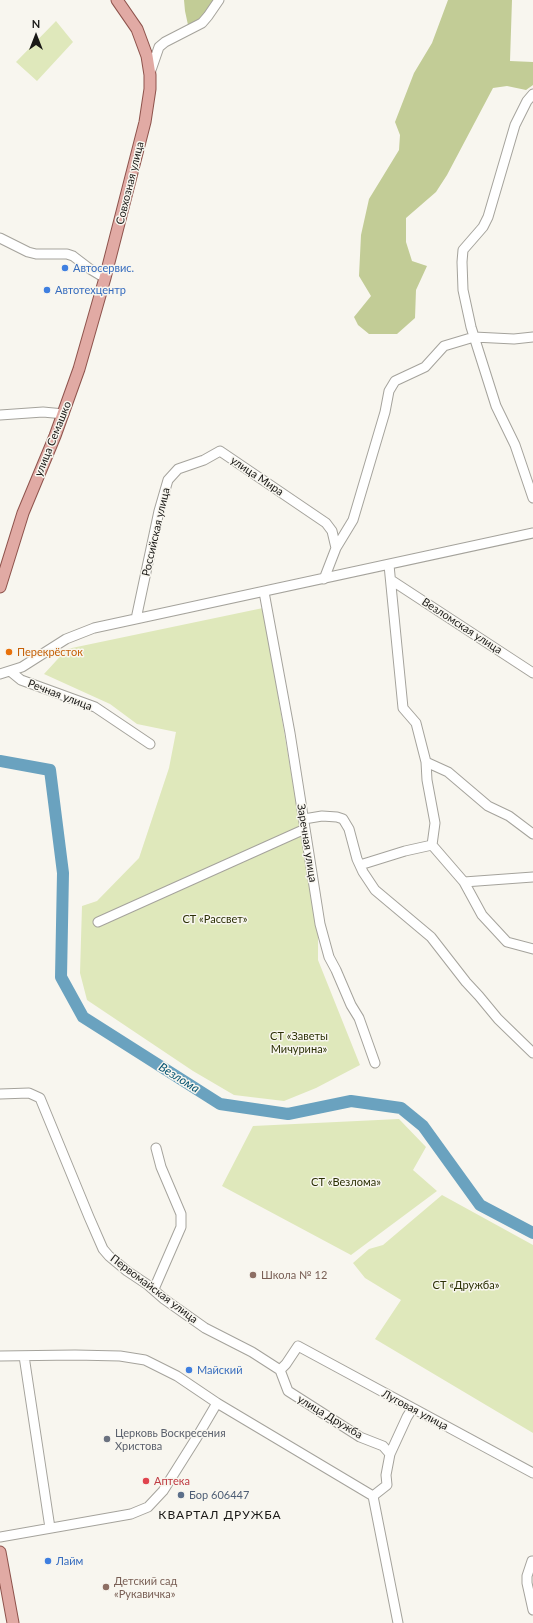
<!DOCTYPE html>
<meta charset="utf-8">
<style>
body{margin:0}
#map{position:relative;width:533px;height:1623px;overflow:hidden;background:#f8f6ef;font-family:Lato,sans-serif}
canvas{display:block}
.north{position:absolute;left:16px;top:16px;width:40px;height:40px;-webkit-text-stroke:3px #f8f6ef;paint-order:stroke;rotate:0deg;font-size:11px;font-weight:700;line-height:16px;text-align:center;color:#1a1917}
.north::after{content:'';display:block;margin:auto;width:14px;height:18px;background:#1a1917;clip-path:polygon(50% 0,100% 100%,50% 72%,0 100%)}
</style>
<div id="map">
<canvas width="533" height="1623"></canvas>
<div class="north">N</div>
</div>
<script>
const g = document.querySelector('canvas').getContext('2d');
g.lineJoin = 'round';
function fillPath(path, color) { g.fillStyle = color; g.fill(path, 'evenodd'); }
const shape = rows => new Path2D(rows.map(r => 'M' + r).join(''));
function trace(path, color, width, dash) { g.strokeStyle = color; g.lineWidth = width; g.lineCap = dash ? 'butt' : 'round'; g.setLineDash(dash || []); g.stroke(path); }
function write(font, color, halo, rows, align = 'center') {
  g.font = font + ' Lato,sans-serif'; g.lineWidth = 3; g.setLineDash([]); g.textBaseline = 'middle'; g.strokeStyle = halo; g.fillStyle = color; for (const [text, x, y, turn = 0] of rows) {
    g.save(); g.translate(x, y); g.rotate((+turn || 0) * Math.PI / 180); g.textAlign = isNaN(turn) ? turn : align; if (halo) g.strokeText(text, 0, 0); g.fillText(text, 0, 0); g.restore();
  }
}
const green = shape([
 [56,21,73,42,37,81,16,62],
 [263,608,318,931,318,960,360,1065,316,1088,284,1101,234,1095,193,1071,87,1000,80,973,82,906,97,901,139,858,169,768,176,732,137,724,110,704,44,674,67,649],
 [399,1119,426,1147,413,1170,437,1191,351,1255,222,1186,253,1126],
 [442,1195,533,1245,533,1433,375,1339,401,1300,365,1278,353,1263,369,1249,383,1245]
]);
const forest = shape([
 [184,0,216,0,205,17,192,25,188,25,185,11],
 [448,0,512,0,510,61,533,62,533,85,526,90,507,86,493,88,447,175,436,192,406,218,406,242,412,261,427,266,416,290,415,318,397,334,369,334,358,325,354,317,371,296,359,276,361,235,369,199,399,150,400,135,395,122,414,73,432,43]
]);
const river = shape([
 [0,761,50,770,63,873,61,977,83,1017,220,1104,288,1114,351,1101,401,1108,423,1126,480,1205,533,1233]
]);
const minor = shape([
 [150,73,159,47,165,42,202,23,208,16,219,0],
 [533,94,527,101,515,125,488,217,483,227,463,250,462,262,463,290,471,327,496,406,515,445,533,498],
 [0,238,28,252,36,254,67,254,73,256,90,269,105,278],
 [0,415,43,412,64,414],
 [324,579,336,548,353,520,385,412,389,391,395,381,425,367,444,346,474,337,514,339,533,337],
 [391,580,533,673],
 [264,592,290,733,320,924,329,957,336,970,351,1005,359,1018,375,1063],
 [136,619,159,511,168,480,178,469,204,460,220,451,326,523,332,531,336,548],
 [10,671,21,680,95,707,150,744],
 [0,674,22,667,66,639,94,628,533,533],
 [426,762,448,772,488,806,509,816,533,834],
 [304,819,322,816,337,817,343,819,349,829,357,859,363,872,375,890,431,937,466,982,479,996,498,1019,533,1053],
 [432,845,464,882,482,915,507,942,533,949],
 [360,865,405,851,432,845,435,823,427,780,426,762,416,723,403,708,389,565],
 [464,882,533,877],
 [98,922,305,829],
 [0,1094,29,1093,40,1098,89,1217,103,1249,109,1256,127,1271,148,1285,164,1299,205,1328,252,1352,280,1370],
 [154,1289,181,1227,181,1214,161,1167,156,1148],
 [0,1356,75,1355,120,1356,145,1360,177,1376,217,1403,373,1496,398,1623],
 [24,1356,50,1528],
 [280,1370,286,1364,298,1346,533,1473],
 [280,1370,288,1391,360,1437,383,1446,390,1454],
 [373,1496,387,1485,386,1475,390,1454,407,1417,412,1409],
 [0,1537,131,1514,148,1507,163,1491,197,1437,217,1403],
 [533,1561,532,1561,527,1576,527,1583,533,1610]
]);
const major = shape([
 [0,587,23,513,55,436,79,369,105,278,145,122,150,89,150,75,147,56,137,29,117,0],
 [0,1552,13,1623]
]);
const markers = [
 [65,268,4,"#3f7fe0"],
 [47,290,4,"#3f7fe0"],
 [9,652,4,"#e8710a"],
 [253,1275,4,"#8d6e63"],
 [189,1370,4,"#3f7fe0"],
 [107,1439,4,"#6b7280"],
 [146,1481,4,"#e0444e"],
 [181,1495,4,"#5c6f8a"],
 [48,1561,4,"#3f7fe0"],
 [106,1587,4,"#8d6e63"]
];
const streetNames = [
 ["Совхозная улица",130,183,-76],
 ["улица Семашко",53,439,-68],
 ["улица Мира",257,476,34],
 ["Российская улица",156,532,-77],
 ["Везломская улица",462,626,33],
 ["Речная улица",60,695,21],
 ["Заречная улица",307,843,81],
 ["Первомайская улица",154,1289,37],
 ["Луговая улица",415,1410,28],
 ["улица Дружба",330,1417,31]
];
const shopNames = [
 ["Автосервис.",73,268],
 ["Автотехцентр",55,290],
 ["Майский",197,1370],
 ["Лайм",56,1561]
];
const foodNames = [
 ["Перекрёсток",17,652]
];
const parkNames = [
 ["СТ «Рассвет»",215,919],
 ["СТ «Заветы",299,1036],
 ["Мичурина»",299,1049],
 ["СТ «Везлома»",346,1182],
 ["СТ «Дружба»",466,1285]
];
const educationNames = [
 ["Школа № 12",261,1275],
 ["Детский сад",114,1581],
 ["«Рукавичка»",114,1594]
];
const worshipNames = [
 ["Церковь Воскресения",115,1433],
 ["Христова",115,1446]
];
const healthNames = [
 ["Аптека",154,1481]
];
const serviceNames = [
 ["Бор 606447",189,1495]
];
const waterNames = [
 ["Везлома",179,1078,32]
];
const neighbourhoodNames = [
 ["КВАРТАЛ ДРУЖБА",220,1515]
];
fillPath(green, '#dfe8bb');
fillPath(forest, '#c2cc96');
trace(river, '#6aa2bf', 12);
trace(minor, '#a5a39c', 11);
trace(major, '#8e534c', 13);
trace(minor, '#fff', 9);
trace(major, '#e1aaa4', 11);
for (const [x, y, r, color] of markers) { const dot = new Path2D(); dot.arc(x, y, r, 0, 2 * Math.PI); g.fillStyle = color; g.fill(dot); trace(dot, '#f8f6ef', 1.5); }
write('11px', '#1a1917', '#f8f6ef', streetNames);
write('11px', '#366cbe', '#f8f6ef', shopNames, 'left');
write('11px', '#c56008', '#f8f6ef', foodNames, 'left');
write('11px', '#2b3005', '#f8f6ef', parkNames);
write('11px', '#785e54', '#f8f6ef', educationNames, 'left');
write('11px', '#5b616d', '#f8f6ef', worshipNames, 'left');
write('11px', '#be3a42', '#f8f6ef', healthNames, 'left');
write('11px', '#4e5e75', '#f8f6ef', serviceNames, 'left');
write('italic 12px', '#065471', '#f8f6ef', waterNames);
g.letterSpacing = '1px';
write('12px', '#1a1917', '#f8f6ef', neighbourhoodNames);
g.letterSpacing = '0px';
</script>
